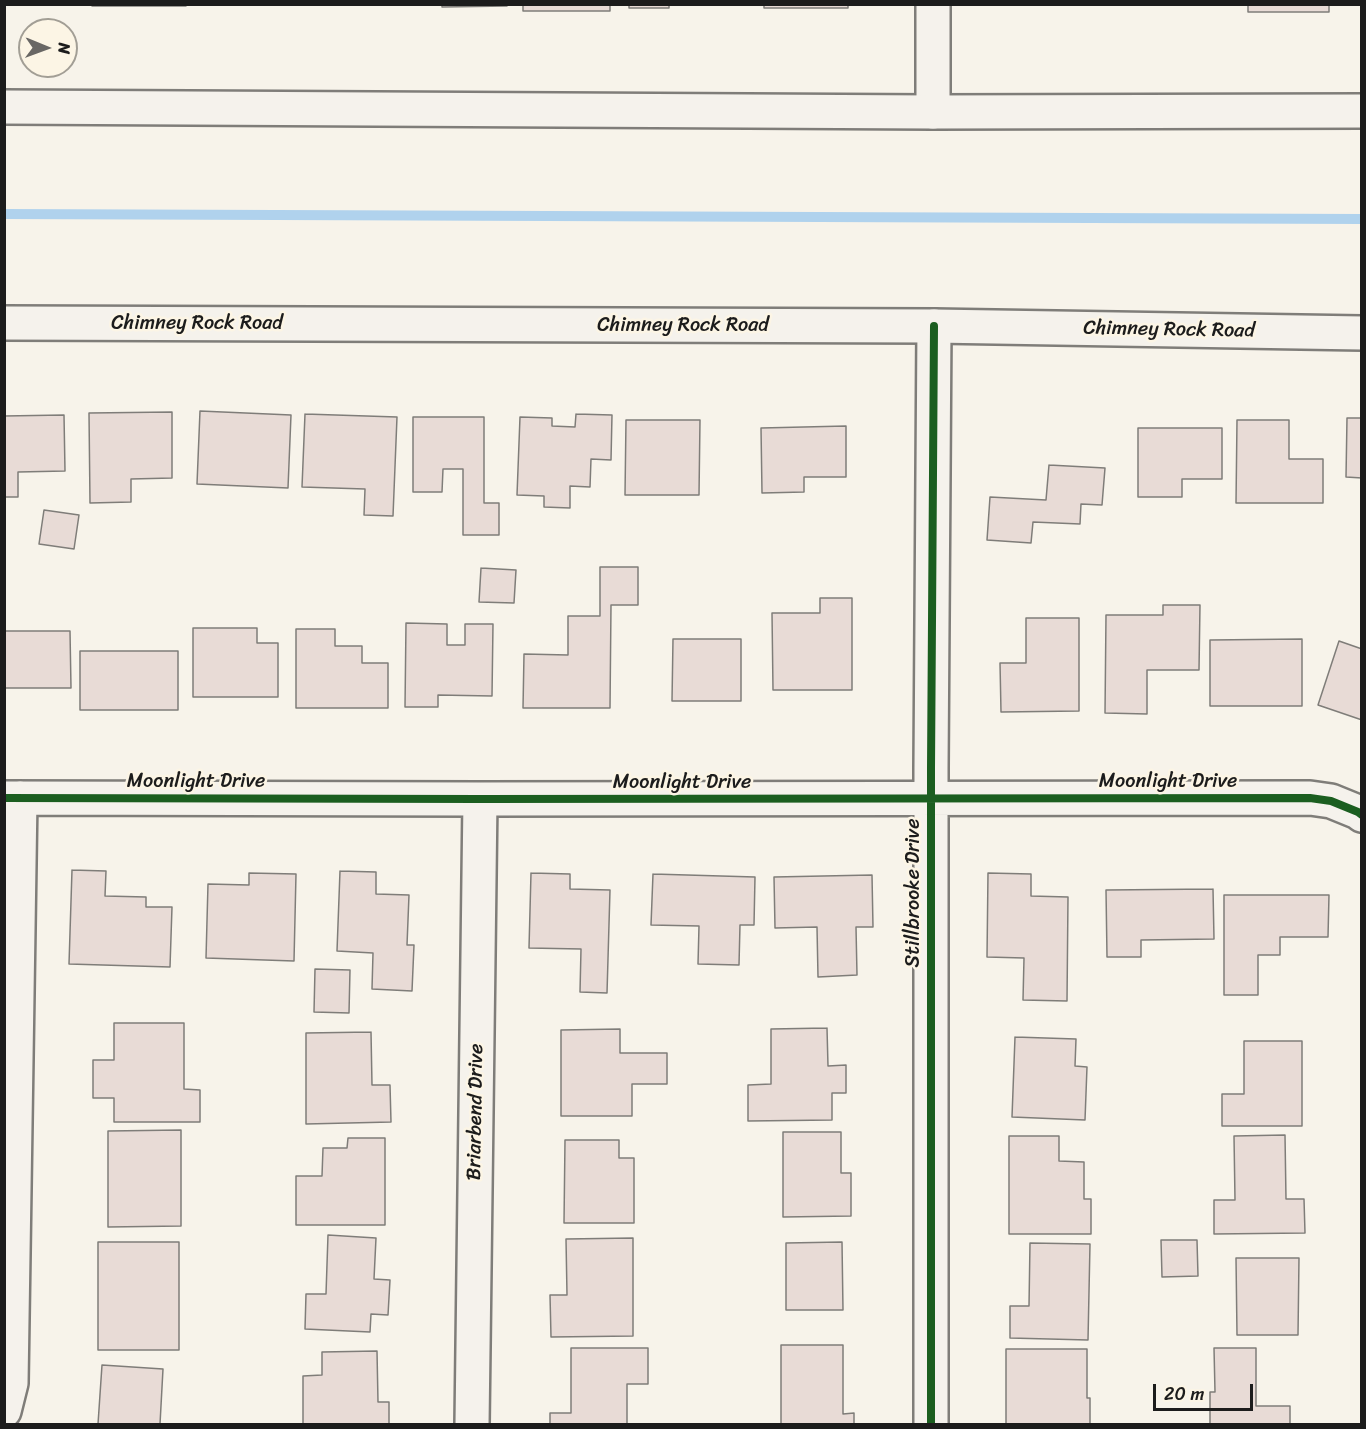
<!DOCTYPE html>
<style>
body{margin:0}
#map{position:relative;width:1366px;height:1429px;overflow:hidden;background:#f7f3ea;font-family:Sriracha,sans-serif}
canvas{display:block}
.frame{position:absolute;inset:0;border:6px solid #1c1c1c;pointer-events:none}
.north{position:absolute;left:18px;top:18px;width:60px;height:60px;box-sizing:border-box;background:#fcf5e5;border:2px solid #a29e95;border-radius:50%;rotate:91deg;font-size:16px;font-weight:700;line-height:24px;text-align:center;color:#1c1c1c}
.north::after{content:'';display:block;margin:auto;width:21px;height:27px;background:#696764;clip-path:polygon(50% 0,100% 100%,50% 72%,0 100%)}
.scale{position:absolute;left:1153px;top:1384px;width:100px;height:27px;box-sizing:border-box;border:3px solid #1c1c1c;border-top:0;padding-left:8px;font-size:18px;line-height:21px;white-space:nowrap;color:#1c1c1c;-webkit-text-stroke:4px #fcf5e5;paint-order:stroke}
</style>
<div id="map">
<canvas width="1366" height="1429"></canvas>
<div class="frame"></div>
<div class="north">N</div>
<div class="scale">20 m</div>
</div>
<script>
const g = document.querySelector('canvas').getContext('2d');
g.lineJoin = 'round';
const shape = rows => new Path2D(rows.map(r => 'M' + r).join(''));
function trace(path, color, width, dash) { g.strokeStyle = color; g.lineWidth = width; g.lineCap = dash ? 'butt' : 'round'; g.setLineDash(dash || []); g.stroke(path); }
function fillPath(path, color) { g.fillStyle = color; g.fill(path, 'evenodd'); }
function write(font, color, halo, rows, align = 'center') {
  g.font = font + ' Sriracha,sans-serif'; g.lineWidth = 5; g.setLineDash([]); g.textBaseline = 'middle'; g.strokeStyle = halo; g.fillStyle = color; for (const [text, x, y, turn = 0] of rows) {
    g.save(); g.translate(x, y); g.rotate((+turn || 0) * Math.PI / 180); g.textAlign = isNaN(turn) ? turn : align; if (halo) g.strokeText(text, 0, 0); g.fillText(text, 0, 0); g.restore();
  }
}
const stream = shape([
 [4,214,1362,219]
]);
const building = shape([
 [92,4,186,4,186,6,92,6,92,4],
 [208,4,291,4,208,5,208,4],
 [311,4,393,4,393,5,311,5,311,4],
 [442,4,507,4,507,6,442,7,442,4],
 [523,4,610,4,610,11,523,11,523,4],
 [629,4,669,4,669,8,629,8,629,4],
 [764,4,848,4,848,8,764,8,764,4],
 [1248,4,1329,4,1329,12,1248,12,1248,4],
 [200,411,291,415,288,488,197,484,200,411],
 [172,412,172,478,131,479,131,502,90,503,89,413,172,412],
 [305,414,397,417,393,516,364,515,365,489,302,487,305,414],
 [576,414,612,415,611,460,591,459,590,487,570,486,570,508,544,507,544,496,517,495,520,417,552,418,552,426,575,427,576,414],
 [64,415,65,471,18,472,18,497,4,497,4,416,64,415],
 [413,417,484,417,484,503,499,503,499,535,463,535,463,469,443,469,442,492,413,492,413,417],
 [1347,418,1362,418,1362,478,1346,477,1347,418],
 [626,420,700,420,699,495,625,495,626,420],
 [1237,420,1289,420,1289,459,1323,459,1323,503,1236,503,1237,420],
 [846,426,846,477,804,477,804,492,762,493,761,428,846,426],
 [1138,428,1222,428,1222,479,1182,479,1182,497,1138,497,1138,428],
 [1049,465,1105,468,1102,505,1081,504,1080,524,1033,522,1031,543,987,540,990,497,1046,500,1049,465],
 [44,510,79,515,74,549,39,544,44,510],
 [600,567,638,567,638,605,611,605,610,708,523,708,524,654,568,655,568,616,600,616,600,567],
 [481,568,516,570,514,603,479,602,481,568],
 [820,598,852,598,852,690,773,690,772,613,820,613,820,598],
 [1163,605,1200,605,1199,670,1147,670,1147,714,1105,713,1106,615,1163,615,1163,605],
 [1026,618,1079,618,1079,711,1001,712,1000,663,1026,663,1026,618],
 [406,623,447,624,447,645,465,645,465,624,493,624,492,696,438,695,438,707,405,707,406,623],
 [193,628,257,628,257,643,278,643,278,697,193,697,193,628],
 [296,629,335,629,335,646,362,646,362,663,388,663,388,708,296,708,296,629],
 [4,631,70,631,71,688,5,688,4,706,4,631],
 [673,639,741,639,741,701,672,701,673,639],
 [1302,639,1302,706,1210,706,1210,640,1302,639],
 [1339,641,1362,649,1362,720,1318,705,1339,641],
 [80,651,178,651,178,710,80,710,80,651],
 [72,870,106,871,105,896,146,897,146,907,172,907,170,967,69,964,72,870],
 [340,871,376,872,376,894,409,895,407,945,414,945,412,991,372,989,373,953,337,951,340,871],
 [249,873,296,874,294,961,206,958,208,884,249,885,249,873],
 [531,873,570,874,570,889,610,890,607,993,580,992,581,949,529,948,531,873],
 [988,873,1031,874,1031,896,1068,897,1067,1001,1023,1000,1024,958,987,957,988,873],
 [653,874,755,877,754,925,740,925,739,965,698,964,699,926,651,925,653,874],
 [872,875,873,927,856,927,857,975,818,977,817,927,775,928,774,877,872,875],
 [1213,889,1214,939,1141,940,1141,957,1107,957,1106,890,1213,889],
 [1224,895,1329,895,1328,937,1280,937,1280,955,1258,955,1258,995,1224,995,1224,895],
 [315,969,350,970,349,1013,314,1012,315,969],
 [114,1023,184,1023,184,1089,200,1090,200,1122,114,1122,114,1098,93,1098,93,1060,114,1060,114,1023],
 [827,1028,828,1066,846,1065,846,1093,832,1093,832,1120,748,1121,748,1085,771,1084,771,1029,827,1028],
 [620,1029,620,1053,667,1053,667,1084,632,1084,632,1116,561,1116,561,1030,620,1029],
 [371,1032,372,1085,390,1085,391,1122,306,1124,306,1033,371,1032],
 [1015,1037,1076,1039,1075,1066,1087,1067,1085,1120,1012,1117,1015,1037],
 [1244,1041,1302,1041,1302,1126,1222,1126,1222,1094,1244,1094,1244,1041],
 [181,1130,181,1226,108,1227,108,1131,181,1130],
 [783,1132,841,1132,841,1173,851,1173,851,1216,783,1217,783,1132],
 [1285,1135,1286,1199,1304,1199,1305,1233,1214,1234,1214,1200,1235,1200,1234,1136,1285,1135],
 [1009,1136,1059,1136,1059,1161,1084,1162,1084,1199,1091,1199,1091,1234,1009,1234,1009,1136],
 [348,1138,385,1138,385,1225,296,1225,296,1176,322,1176,323,1148,347,1148,348,1138],
 [565,1140,619,1140,619,1158,634,1158,634,1223,564,1223,565,1140],
 [328,1235,376,1238,374,1279,390,1280,388,1315,371,1314,370,1332,305,1329,306,1294,326,1294,328,1235],
 [633,1238,633,1336,551,1337,550,1295,567,1295,566,1239,633,1238],
 [1161,1240,1197,1240,1198,1276,1162,1277,1161,1240],
 [98,1242,179,1242,179,1350,98,1350,98,1242],
 [842,1242,843,1310,786,1310,786,1243,842,1242],
 [1030,1243,1090,1244,1088,1340,1010,1338,1010,1306,1029,1306,1030,1243],
 [1236,1258,1299,1258,1298,1335,1237,1335,1236,1258],
 [781,1345,843,1345,843,1414,854,1413,854,1424,781,1424,781,1345],
 [571,1348,648,1348,648,1384,627,1384,627,1424,550,1424,550,1413,571,1413,571,1348],
 [1214,1348,1256,1348,1256,1406,1290,1406,1290,1424,1210,1424,1210,1392,1215,1392,1214,1348],
 [1006,1349,1087,1349,1087,1398,1090,1398,1090,1424,1006,1424,1006,1349],
 [377,1351,378,1402,389,1402,389,1424,303,1424,303,1376,322,1375,322,1352,377,1351],
 [102,1365,163,1369,160,1424,98,1424,102,1365]
]);
const street = shape([
 [933,112,933,4],
 [4,798,480,799,1310,798,1331,801,1358,812,1362,815],
 [4,1411,11,1383,20,798],
 [472,1424,480,799],
 [931,1424,931,767,934,326]
]);
const secondary = shape([
 [4,107,933,112,1362,111],
 [4,323,934,326,1362,333]
]);
const cycleway = shape([
 [4,798,480,799,1310,798,1331,801,1358,812,1362,815],
 [931,1424,931,767,934,326]
]);
const streetNames = [
 ["Chimney Rock Road",197,324],
 ["Chimney Rock Road",683,326],
 ["Chimney Rock Road",1169,330,1],
 ["Moonlight Drive",196,782],
 ["Moonlight Drive",1168,782],
 ["Moonlight Drive",682,783],
 ["Stillbrooke Drive",914,893,-90],
 ["Briarbend Drive",476,1112,-89]
];
trace(stream, '#b0d2ed', 10);
fillPath(building, '#e8dbd6');
trace(building, '#7f7d79', 1.5);
trace(street, '#7f7d79', 38);
trace(secondary, '#7f7d79', 38);
trace(street, '#f5f2ec', 33);
trace(secondary, '#f5f2ec', 33);
trace(cycleway, '#1b5e20', 8);
write('20px', '#1c1c1c', '#fcf5e5', streetNames);
</script>
